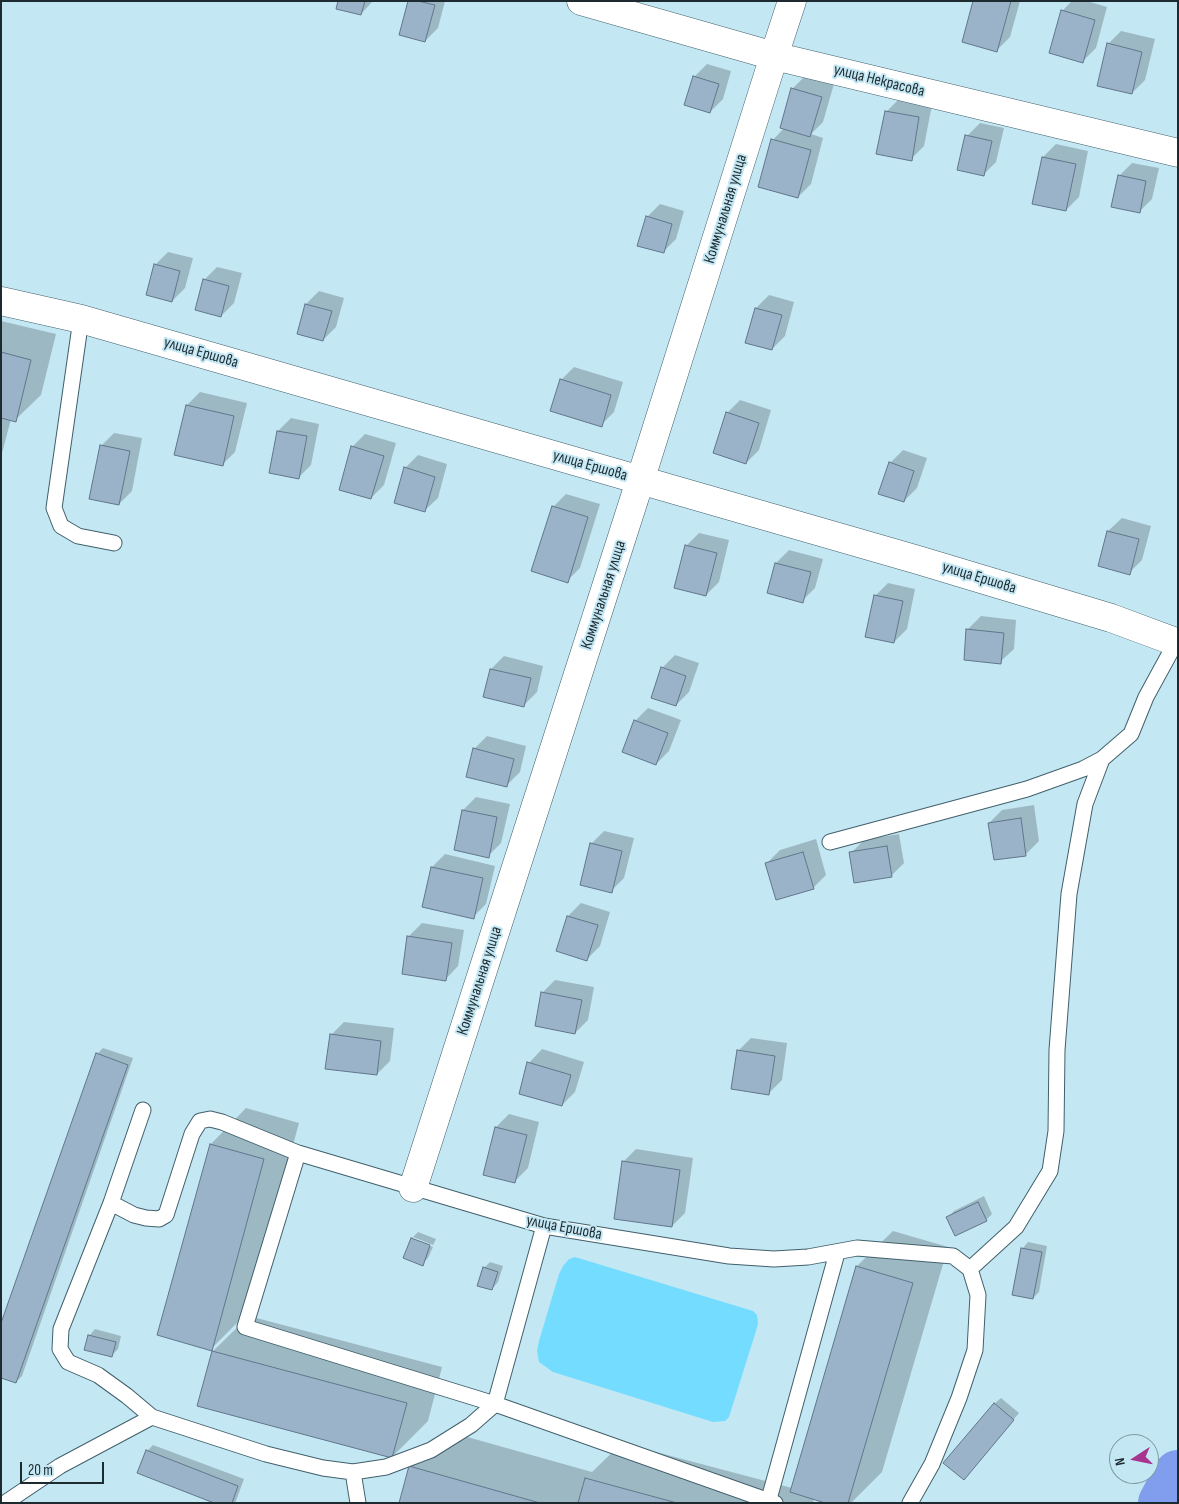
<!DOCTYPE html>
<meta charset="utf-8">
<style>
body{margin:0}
#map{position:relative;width:1179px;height:1504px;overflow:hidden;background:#c4e7f4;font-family:"Sofia Sans Condensed",sans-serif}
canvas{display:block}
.frame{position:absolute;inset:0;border:2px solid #1d2a2f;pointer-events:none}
.north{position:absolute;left:1109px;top:1434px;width:50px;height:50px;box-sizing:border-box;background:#c4e7f4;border:1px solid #819ba5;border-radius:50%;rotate:259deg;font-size:14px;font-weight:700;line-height:20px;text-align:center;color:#1d2a2f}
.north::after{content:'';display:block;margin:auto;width:18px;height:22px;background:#a7348e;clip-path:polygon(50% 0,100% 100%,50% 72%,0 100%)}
.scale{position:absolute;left:20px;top:1462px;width:84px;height:22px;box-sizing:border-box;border:2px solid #1d2a2f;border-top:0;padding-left:6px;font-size:15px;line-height:18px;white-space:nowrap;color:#1d2a2f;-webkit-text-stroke:4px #c4e7f4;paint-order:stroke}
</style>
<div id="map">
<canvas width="1179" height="1504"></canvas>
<div class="frame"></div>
<div class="north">N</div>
<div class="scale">20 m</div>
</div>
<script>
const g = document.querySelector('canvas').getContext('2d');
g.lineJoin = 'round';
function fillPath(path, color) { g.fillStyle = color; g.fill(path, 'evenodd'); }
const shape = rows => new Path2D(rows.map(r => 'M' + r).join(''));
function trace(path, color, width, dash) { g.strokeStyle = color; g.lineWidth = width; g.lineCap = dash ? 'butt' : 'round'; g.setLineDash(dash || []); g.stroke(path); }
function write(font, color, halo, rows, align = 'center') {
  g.font = font + ' "Sofia Sans Condensed",sans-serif'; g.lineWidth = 4; g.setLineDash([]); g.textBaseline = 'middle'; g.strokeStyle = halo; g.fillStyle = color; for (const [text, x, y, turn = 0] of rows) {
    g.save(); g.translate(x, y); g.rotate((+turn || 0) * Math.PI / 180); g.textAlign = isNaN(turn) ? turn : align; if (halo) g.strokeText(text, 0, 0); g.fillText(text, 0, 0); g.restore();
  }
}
const green = shape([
 [575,1257,753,1311,757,1315,758,1323,756,1331,729,1417,725,1421,713,1422,553,1372,539,1362,537,1351,539,1341,559,1274,563,1266,569,1259]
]);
const shadow = shape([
 [340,1,373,1,361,14],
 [409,1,445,1,438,28,425,41],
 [975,1,1020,1,1010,37,997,50],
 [1072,1,1087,1,1107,7,1096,48,1083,61,1062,11],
 [1121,31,1155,39,1145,80,1132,93,1108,44],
 [707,64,731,71,723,99,710,112,694,77],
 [805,76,834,84,823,122,811,134,823,138,811,184,798,197,773,140,784,128,792,89],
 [899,99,932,105,924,146,911,159,886,112],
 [980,123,1004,128,996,162,983,175,967,136],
 [1056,144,1088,151,1079,197,1066,210,1043,157],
 [1132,163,1159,168,1152,199,1139,212,1119,176],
 [660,204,684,211,676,239,663,252,647,217],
 [168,252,193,258,185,288,172,301,155,265],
 [217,267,242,273,234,303,221,316,204,280],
 [319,291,344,298,336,327,323,340,299,334,306,304],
 [769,295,794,302,785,336,772,349,747,342,756,308],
 [1,321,56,334,41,395,15,420,11,419,1,457],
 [574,367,623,382,614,412,601,425,561,380],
 [200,392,247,403,235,452,222,465,187,405],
 [740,400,771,410,759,450,746,463,727,413],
 [291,418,319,424,311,465,298,478,278,431],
 [114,433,142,438,132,491,119,504,101,446],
 [365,434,396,443,384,485,371,498,352,447],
 [903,450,927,458,917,488,904,501,890,463],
 [418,455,447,464,438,498,424,511,405,468],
 [566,494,600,504,580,568,567,581,553,507],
 [1122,518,1151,526,1142,560,1129,573,1108,531],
 [699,533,729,540,719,582,706,595,686,546],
 [789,550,823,559,815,588,802,601,776,563],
 [888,583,915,589,907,629,894,642,875,596],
 [981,616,1016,620,1014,649,1000,662,968,629],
 [675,655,699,663,689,692,676,705,662,668],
 [504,656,543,666,537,692,524,705,485,696,491,669],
 [648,708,681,720,669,751,656,764,635,721],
 [487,736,526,746,520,772,507,785,474,749],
 [476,797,510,804,501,843,488,856,455,849,463,810],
 [1034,805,1039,841,1026,854,995,859,989,823,1002,810],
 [604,831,634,838,624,878,611,891,591,844],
 [899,834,904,863,891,876,851,853,864,840],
 [816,839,826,875,813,888,767,863,780,850],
 [445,854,495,866,486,904,473,917,432,867],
 [581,903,610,912,600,946,587,959,568,916],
 [422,923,464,930,458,966,445,980,403,973,409,936],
 [555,980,594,987,588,1020,575,1033,542,993],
 [344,1022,394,1028,390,1061,377,1074,331,1035],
 [751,1038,787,1043,782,1080,769,1093,738,1051],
 [103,1048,133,1058,22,1376,16,1382,97,1054],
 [542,1049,584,1062,575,1092,562,1105,529,1063],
 [246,1108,299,1123,247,1313,211,1349,158,1334,211,1144],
 [509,1114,539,1122,528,1168,515,1181,496,1127],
 [636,1149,693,1158,685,1213,672,1226,623,1162],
 [984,1196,992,1214,986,1220,948,1217,954,1211],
 [893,1231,948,1247,882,1472,851,1503,830,1503,814,1498,813,1503,400,1503,410,1467,446,1431,592,1472,622,1443,792,1488,857,1266],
 [418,1232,436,1239,433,1245,413,1237,413,1240,433,1247,428,1258,422,1264,412,1238],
 [1028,1242,1047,1246,1039,1292,1033,1298,1022,1249],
 [490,1262,503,1266,498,1282,492,1289,484,1268],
 [249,1316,442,1367,428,1421,392,1457,213,1351],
 [95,1329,121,1336,118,1349,111,1356,89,1336],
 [1001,1398,1019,1413,970,1472,994,1404],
 [153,1445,244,1479,236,1501,234,1503,217,1503,147,1451]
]);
const river = shape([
 [1163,1503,1178,1475]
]);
const building = shape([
 [338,1,365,1,361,15,336,9,338,1],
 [408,1,418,1,435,5,425,42,399,35,408,1],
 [973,1,1011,1,997,52,962,42,973,1],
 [1061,10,1095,20,1083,63,1049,53,1061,10],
 [1107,43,1142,52,1132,94,1097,86,1107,43],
 [693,76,719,84,710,113,684,105,693,76],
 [791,88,822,97,810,137,780,128,791,88],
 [885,111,919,117,912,161,876,154,885,111],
 [965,135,992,141,984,176,957,170,965,135],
 [771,139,811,150,798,198,758,187,771,139],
 [1042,157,1076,164,1066,211,1032,204,1042,157],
 [1118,175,1146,181,1140,213,1111,207,1118,175],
 [646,216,672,224,664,253,637,246,646,216],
 [154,264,180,271,172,302,146,295,154,264],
 [203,279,229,286,221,317,195,310,203,279],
 [305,304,332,311,323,341,297,334,305,304],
 [755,308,782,315,772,350,745,343,755,308],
 [1,352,31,360,16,422,1,418,1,352],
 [560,379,611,395,602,427,550,411,560,379],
 [186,405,234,416,223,466,174,455,186,405],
 [726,412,759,423,746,464,713,453,726,412],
 [277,431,307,436,299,479,269,473,277,431],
 [100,445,130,451,119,505,89,499,100,445],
 [351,446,384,456,371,499,339,490,351,446],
 [889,462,914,471,904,502,878,494,889,462],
 [404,467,435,477,425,512,394,503,404,467],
 [552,506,588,517,568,583,531,571,552,506],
 [1107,531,1139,539,1130,575,1098,566,1107,531],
 [685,545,717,553,706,596,674,588,685,545],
 [775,563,811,572,803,603,767,593,775,563],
 [874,595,903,601,894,643,865,637,874,595],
 [966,629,1004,633,1001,664,964,660,966,629],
 [661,667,686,676,676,706,651,698,661,667],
 [490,669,531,678,524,707,483,697,490,669],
 [634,720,668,733,656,765,622,752,634,720],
 [473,748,514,759,507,787,466,777,473,748],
 [462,810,497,817,489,858,454,850,462,810],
 [1021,818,1026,856,994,860,988,823,1021,818],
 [590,843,622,851,612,893,580,885,590,843],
 [887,846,892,877,854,883,849,852,887,846],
 [803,852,814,889,776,900,765,863,803,852],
 [431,867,483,878,474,919,422,907,431,867],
 [567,916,598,925,587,961,556,951,567,916],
 [407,936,452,943,446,981,402,974,407,936],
 [541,992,582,1000,575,1034,535,1026,541,992],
 [330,1034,381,1041,377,1075,325,1069,330,1034],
 [737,1050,775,1056,769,1095,731,1089,737,1050],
 [96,1053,128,1065,16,1383,1,1378,1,1323,96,1053],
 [527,1062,571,1075,562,1106,519,1094,527,1062],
 [495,1127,527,1135,515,1183,483,1175,495,1127],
 [210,1144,264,1159,212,1351,157,1335,210,1144],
 [622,1161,680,1170,672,1227,614,1219,622,1161],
 [978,1202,987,1221,955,1236,946,1217,978,1202],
 [411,1238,430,1245,423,1266,403,1258,411,1238],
 [1021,1248,1042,1252,1033,1299,1012,1295,1021,1248],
 [856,1266,913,1283,848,1503,825,1503,790,1492,856,1266],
 [483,1267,498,1272,492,1290,477,1286,483,1267],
 [88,1335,116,1342,112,1357,84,1350,88,1335],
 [212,1351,407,1403,392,1458,197,1406,212,1351],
 [994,1403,1014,1420,964,1480,943,1463,994,1403],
 [146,1450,238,1486,232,1503,214,1503,137,1473,146,1450],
 [409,1466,540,1503,399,1503,409,1466],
 [585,1478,677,1503,578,1503,585,1478]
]);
const lane = shape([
 [81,319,54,508,61,526,78,536,114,543],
 [830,842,1027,789,1083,769,1102,759,1131,734,1146,697,1176,642,1178,643],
 [143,1110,111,1203,61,1329,60,1349,68,1362,98,1375,127,1396,152,1417,266,1454,323,1468,353,1472,386,1467,431,1450,471,1425,495,1404,775,1503],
 [298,1153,245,1327,495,1404,544,1226],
 [111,1203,134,1215,146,1218,159,1219,166,1215,192,1134,200,1121,210,1119,222,1122,298,1153,544,1226,729,1256,774,1259,808,1257,857,1248,953,1256,970,1269,978,1295,975,1350,959,1398,932,1464,910,1503],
 [970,1269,1016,1227,1050,1171,1056,1131,1057,1050,1069,894,1085,804,1102,759],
 [353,1472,358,1503],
 [769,1499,837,1253],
 [5,1503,60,1466,152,1417]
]);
const street = shape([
 [581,1,774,56,1178,153],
 [1,301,81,319,918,560,1111,618,1176,642],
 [413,1188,640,481,774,56,792,1]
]);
const streetNames = [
 ["улица Некрасова",879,81,14],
 ["Коммунальная улица",726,209,-73],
 ["улица Ершова",201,353,16],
 ["улица Ершова",590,466,16],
 ["улица Ершова",979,578,17],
 ["Коммунальная улица",604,595,-72],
 ["Коммунальная улица",480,981,-72],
 ["улица Ершова",564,1228,11]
];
fillPath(green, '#74dcfe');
fillPath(shadow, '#0003');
trace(river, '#819eee', 50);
fillPath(building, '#9bb3c9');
trace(building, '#60768a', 1);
trace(lane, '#41606b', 17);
trace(street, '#41606b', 29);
trace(lane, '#fff', 15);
trace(street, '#fff', 28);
write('16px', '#1d2a2f', '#c4e7f4', streetNames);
</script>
